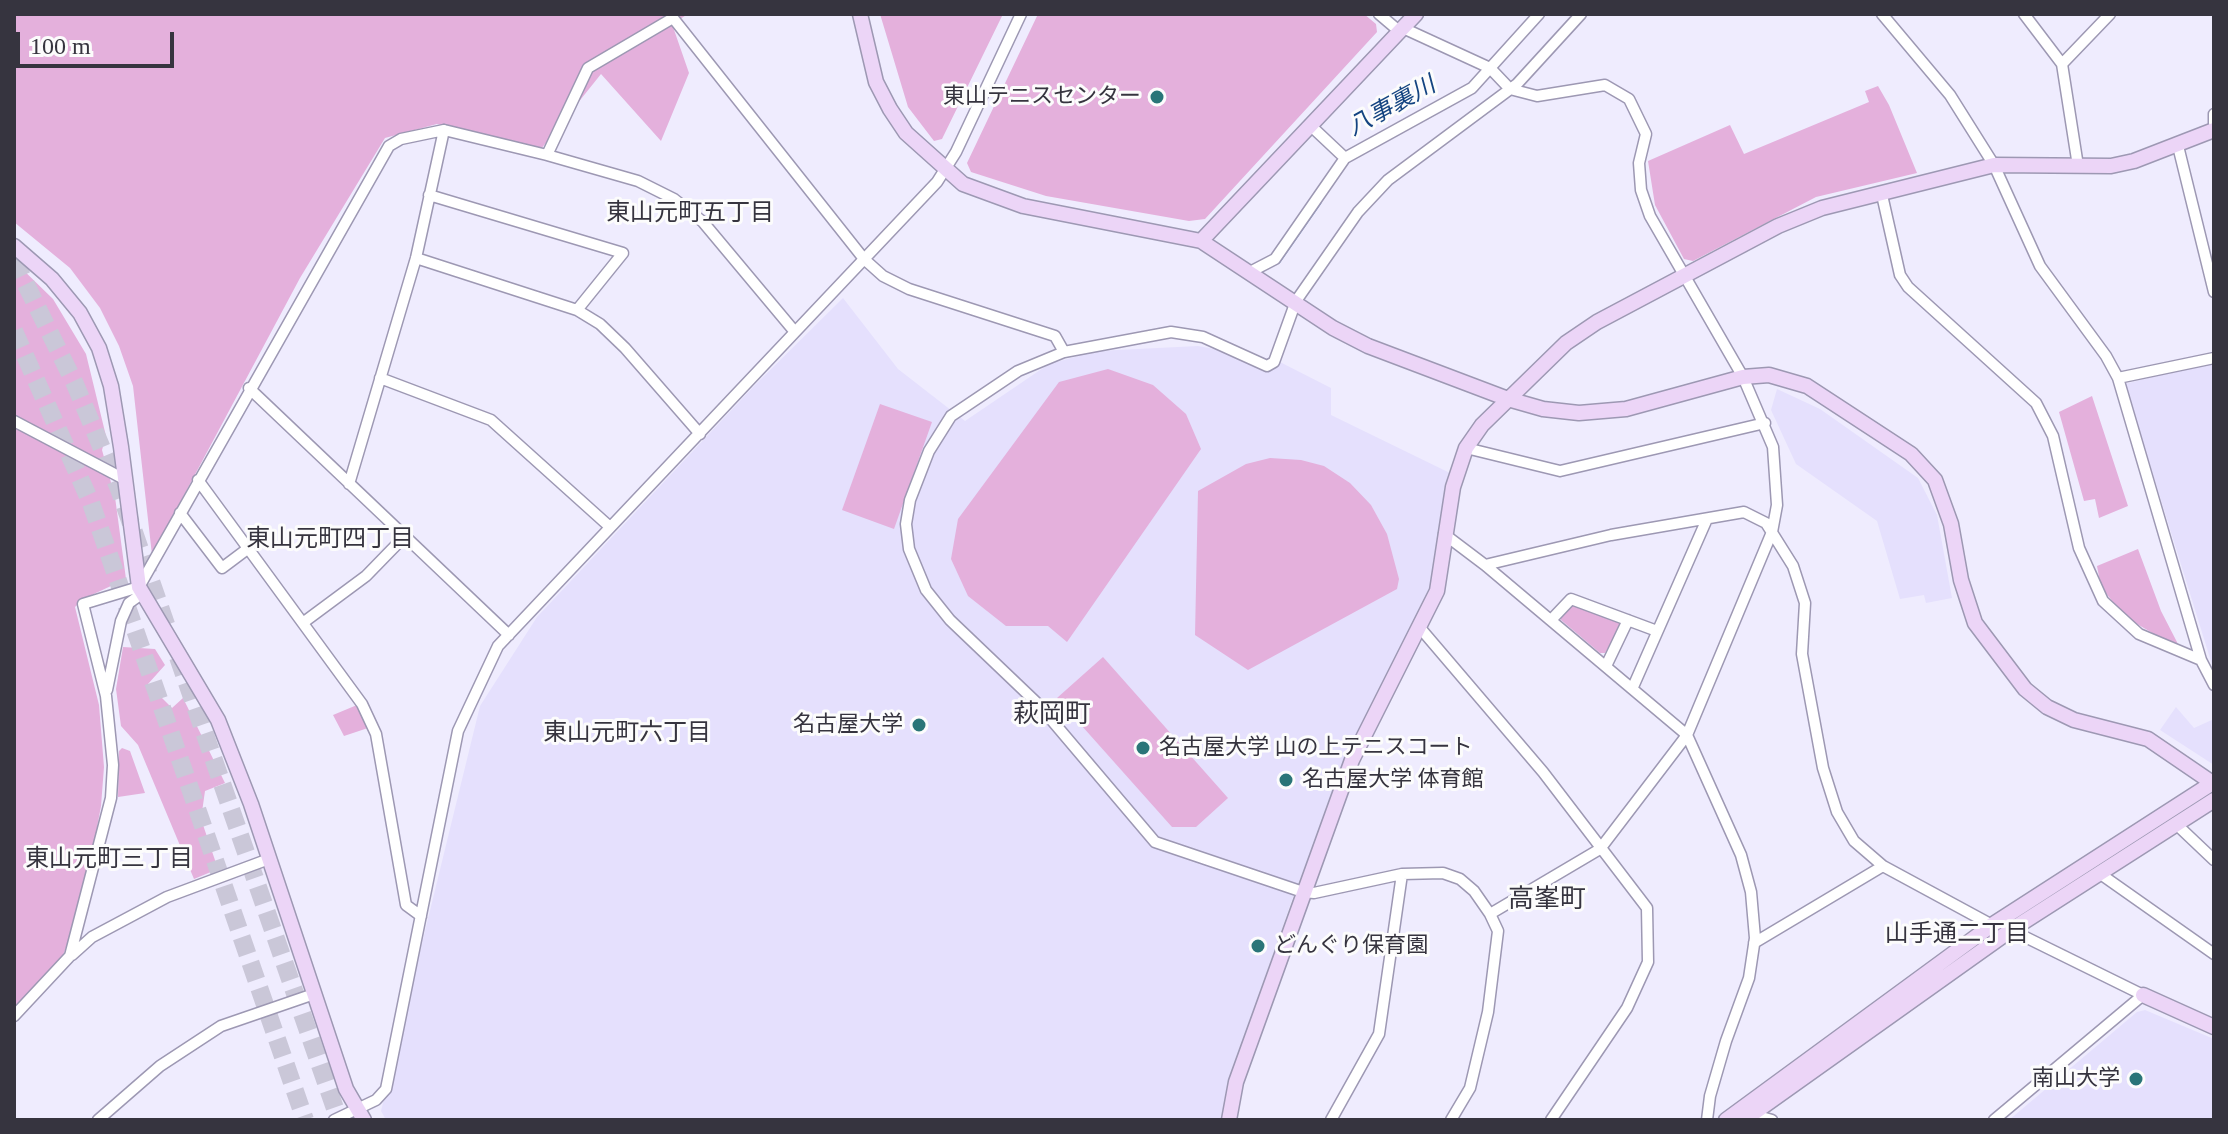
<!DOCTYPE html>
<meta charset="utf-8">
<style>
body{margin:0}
#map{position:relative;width:2228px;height:1134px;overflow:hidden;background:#efecfe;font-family:"Times New Roman",serif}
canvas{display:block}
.frame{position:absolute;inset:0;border:16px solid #36343f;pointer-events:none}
.scale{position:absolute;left:16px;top:32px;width:158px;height:36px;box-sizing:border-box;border:4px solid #36343f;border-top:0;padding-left:10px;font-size:24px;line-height:28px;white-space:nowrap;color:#36343f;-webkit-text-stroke:6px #fcfcfc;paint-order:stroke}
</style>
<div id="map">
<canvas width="2228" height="1134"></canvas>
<div class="frame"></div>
<div class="scale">100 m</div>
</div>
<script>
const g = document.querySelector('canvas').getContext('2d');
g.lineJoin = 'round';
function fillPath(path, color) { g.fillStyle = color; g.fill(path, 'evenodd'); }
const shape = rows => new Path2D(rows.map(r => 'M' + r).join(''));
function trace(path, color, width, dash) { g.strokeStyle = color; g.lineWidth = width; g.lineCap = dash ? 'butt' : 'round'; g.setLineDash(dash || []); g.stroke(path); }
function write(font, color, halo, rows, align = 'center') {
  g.font = font + ' "Times New Roman","Noto Sans JP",serif'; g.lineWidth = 6; g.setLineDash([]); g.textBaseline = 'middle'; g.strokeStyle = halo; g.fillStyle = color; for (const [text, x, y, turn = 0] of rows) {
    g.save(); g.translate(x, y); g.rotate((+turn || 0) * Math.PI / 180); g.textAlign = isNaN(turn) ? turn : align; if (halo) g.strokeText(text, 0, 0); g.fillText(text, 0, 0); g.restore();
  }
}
const built = shape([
 [843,298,898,369,965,421,1049,364,1097,351,1198,346,1276,360,1331,388,1331,415,1450,473,1431,584,1421,614,1353,744,1293,897,1231,1076,1221,1120,386,1120,381,1111,480,706,537,617,755,385],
 [2214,361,2214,671,2125,384],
 [1777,389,1820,409,1918,478,1937,515,1952,598,1926,603,1924,595,1900,599,1877,521,1796,464,1771,410],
 [2176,707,2194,728,2214,719,2214,765,2160,730],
 [2145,1010,2214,1039,2214,1120,2009,1120,2137,1012]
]);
const green = shape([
 [14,14,688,14,672,24,689,73,661,141,601,74,541,149,437,124,385,138,300,278,152,555,133,386,119,346,100,308,70,268,14,222],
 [880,14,1003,14,942,139,934,141,908,107],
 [1038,14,1364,14,1376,24,1377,32,1205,219,1189,221,1046,196,971,172,967,163],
 [1878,86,1889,105,1917,173,1816,197,1693,261,1684,259,1655,205,1648,161,1730,125,1744,154,1869,102,1865,91],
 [14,261,53,299,86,354,106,436,102,450,115,497,126,579,83,599,75,607,99,705,104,767,101,806,83,902,59,966,14,1011],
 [1108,369,1153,385,1186,414,1201,449,1067,642,1048,626,1006,626,968,596,951,559,958,519,1059,382],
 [2092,396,2128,506,2099,518,2095,499,2084,501,2059,412],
 [880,404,932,422,894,529,842,510],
 [1270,458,1301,460,1324,466,1350,483,1371,505,1387,534,1399,579,1397,589,1248,670,1195,635,1198,491,1246,464],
 [2138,549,2161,611,2178,644,2161,638,2125,617,2101,587,2097,566],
 [1575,603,1623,622,1605,653,1600,653,1561,620,1561,615],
 [123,647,155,649,165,665,148,684,172,708,183,698,225,783,205,791,201,819,218,869,194,879,138,745,121,726,116,689],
 [1103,657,1228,798,1196,827,1172,827,1057,698],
 [357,705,368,728,344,736,333,715],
 [122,748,130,751,145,793,118,797,119,751]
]);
const stream = shape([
 [1279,262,1320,203]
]);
const highwayTunnel = shape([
 [14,260,75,384,119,489,169,633],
 [14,331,91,503,305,1120],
 [178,657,339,1120]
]);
const street = shape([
 [1379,14,1399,31],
 [1882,14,1950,95,1994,165,2040,266,2106,356,2118,378,2201,660,2214,685],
 [2024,14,2062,64,2078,166],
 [2062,64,2110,14],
 [2214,114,2214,123],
 [2178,146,2214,292],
 [547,155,638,181,674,199,703,222,795,332],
 [1345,158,1472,88,1539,14],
 [429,195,623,253,577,310],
 [1882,195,1900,275,1908,287,2036,403,2053,436,2079,548,2103,601,2139,634,2201,660],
 [416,258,577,310,600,324,625,348,700,434],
 [1250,272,1275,259,1345,158,1311,126],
 [1064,352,1171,332,1203,337,1267,366,1274,362,1296,301,1358,212,1388,180,1517,84,1581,14],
 [380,378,491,420,610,527],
 [2118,378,2214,358],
 [249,388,509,635],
 [14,421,126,480],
 [1466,448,1560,471,1765,423],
 [198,480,362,704,376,734,406,905,421,916],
 [349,484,416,258,444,130],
 [180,513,222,568,250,547],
 [1444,534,1485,565,1611,535,1744,512,1766,523,1793,566,1805,603,1802,654,1823,768,1837,812,1854,841,1883,866,1992,925],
 [1485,565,1687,735,1741,855,1751,892,1755,938,1749,978,1726,1041,1710,1096,1707,1120],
 [1552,619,1571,599,1657,631],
 [304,622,366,576,403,538],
 [1421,629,1543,772,1647,908,1648,962,1627,1008,1551,1120],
 [1607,664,1628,620],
 [1633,687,1707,519],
 [107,690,121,621,129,603,143,593],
 [2175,823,2214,860],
 [2099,873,2214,954],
 [1754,943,1883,866],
 [72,955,92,937,167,897,269,859],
 [14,1016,70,956,111,798,113,765,106,696,83,604,139,587,389,146,401,139,444,130,547,155,588,68,673,18,864,259,883,276,909,289,1055,336,1064,352,1018,371,951,416,929,451,910,500,906,524,909,549,926,590,950,620,1038,704,1155,842,1303,892,1314,893,1402,874,1443,873,1460,879,1474,891,1490,914,1600,849,1687,735,1772,532,1777,505,1773,447,1743,377,1650,216,1641,190,1639,163,1646,134,1629,99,1605,85,1537,96,1510,89,1490,68,1403,28],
 [1751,1114,1772,1120],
 [98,1120,160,1066,221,1026,314,994],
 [334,1120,376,1100,386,1089,458,731,498,646,937,182,956,152,1021,14],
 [1331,1120,1379,1034,1402,874],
 [1451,1120,1470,1088,1488,1012,1498,931,1490,914],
 [1994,1120,2143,995,2011,930]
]);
const secondary = shape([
 [860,14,876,82,890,109,906,133,963,184,1023,206,1201,241,1333,328,1368,346,1508,399,1543,409,1579,413,1626,409,1743,377,1769,375,1807,386,1911,454,1935,480,1951,524,1961,580,1975,623,2025,689,2047,707,2074,720,2148,739,2214,784],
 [1201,241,1416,14],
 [14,246,52,279,80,313,99,348,111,386,121,447,139,587,218,720,251,804,346,1089,364,1120],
 [2143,995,2214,1027],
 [1229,1120,1236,1082,1352,760,1437,591,1453,487,1466,448,1482,425,1566,343,1597,322,1778,226,1822,208,1994,165,2111,166,2134,161,2214,130],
 [1726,1120,1992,925,2214,782],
 [1744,1120,2011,930,2214,800]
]);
const markers = [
 [1157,97,8,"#2a7578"],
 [919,725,8,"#2a7578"],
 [1143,748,8,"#2a7578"],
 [1286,780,8,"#2a7578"],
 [1258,946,8,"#2a7578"],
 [2136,1079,8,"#2a7578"]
];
const poiNames = [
 ["東山テニスセンター",1141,97],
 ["名古屋大学",903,725],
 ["名古屋大学 山の上テニスコート",1159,748,"left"],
 ["名古屋大学 体育館",1302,780,"left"],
 ["どんぐり保育園",1274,946,"left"],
 ["南山大学",2120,1079]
];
const waterNames = [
 ["八事裏川",1392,107,-29]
];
const neighbourhoodNames = [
 ["東山元町五丁目",690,214],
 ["東山元町四丁目",330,540],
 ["東山元町六丁目",627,734],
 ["東山元町三丁目",109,860],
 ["山手通二丁目",1957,935]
];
const quarterNames = [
 ["萩岡町",1052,715],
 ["高峯町",1547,900]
];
fillPath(built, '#e5e0fd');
fillPath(green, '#e4b0dc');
trace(stream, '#7da2d4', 3);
trace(highwayTunnel, '#cac7d8', 18, [18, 9]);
trace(street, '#9d98b3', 13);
trace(secondary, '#9d98b3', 17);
trace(street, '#fff', 10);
trace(secondary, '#ecd5f7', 14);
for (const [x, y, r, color] of markers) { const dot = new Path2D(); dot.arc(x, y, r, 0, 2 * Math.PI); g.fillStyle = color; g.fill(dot); trace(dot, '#fcfcfc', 3); }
write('22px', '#36343f', '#fcfcfc', poiNames, 'right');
write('italic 24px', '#144481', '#fcfcfc', waterNames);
write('24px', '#36343f', '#fcfcfc', neighbourhoodNames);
write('26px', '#36343f', '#fcfcfc', quarterNames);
</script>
